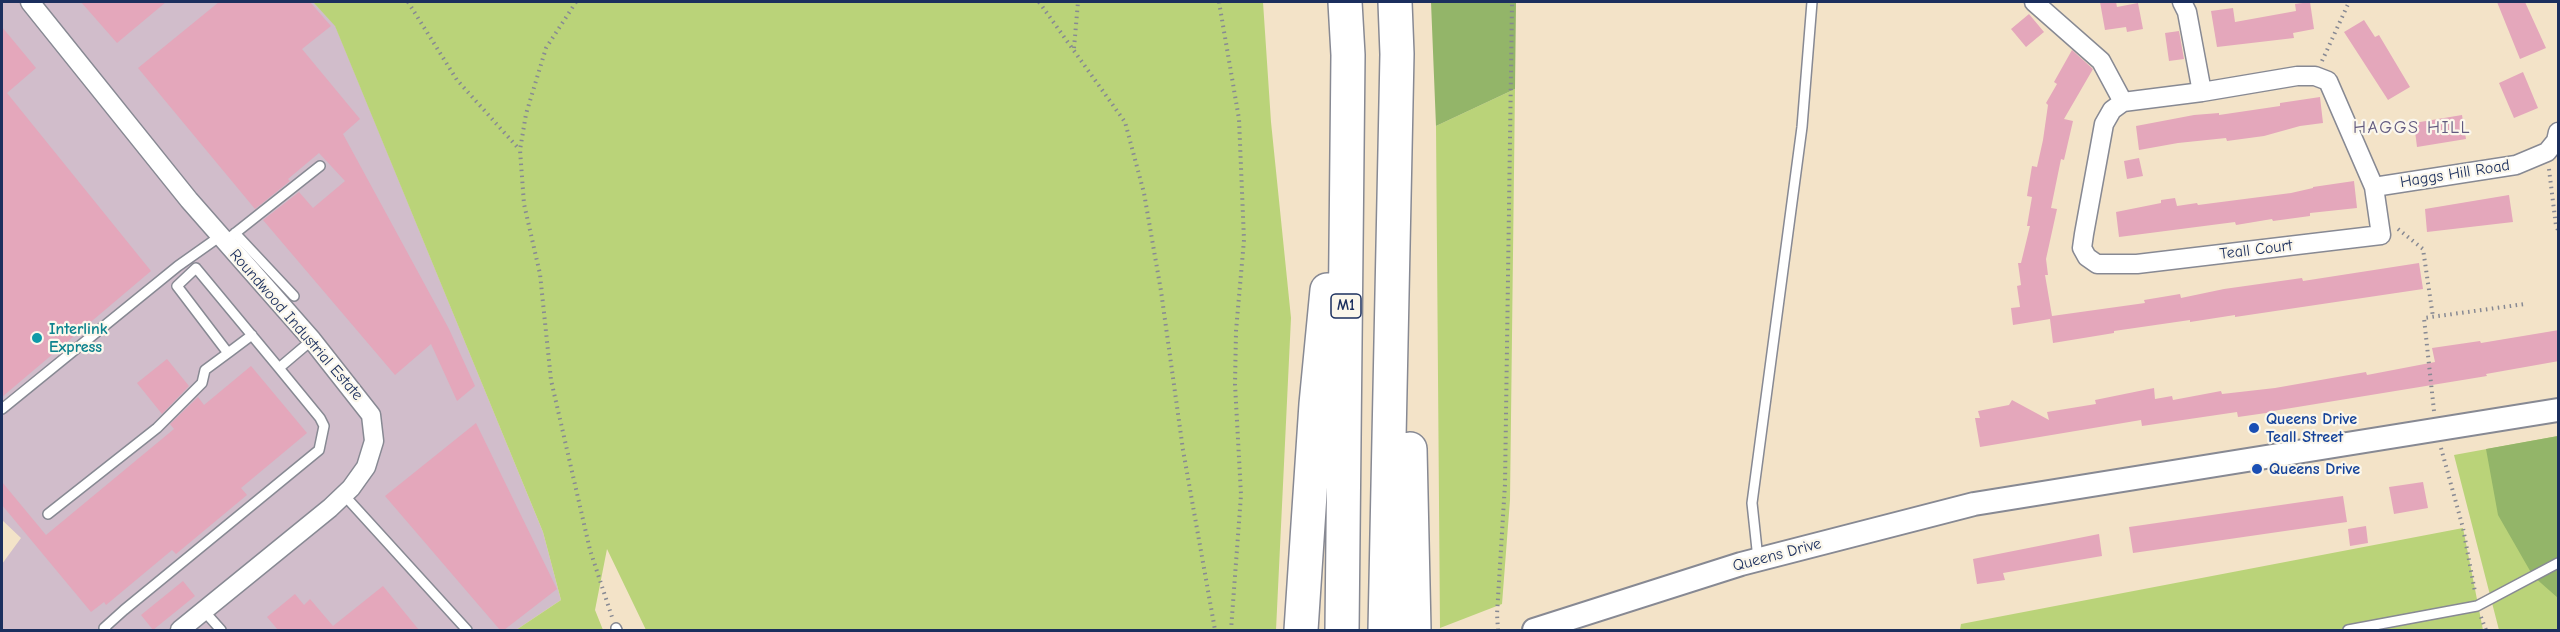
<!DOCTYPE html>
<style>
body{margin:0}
#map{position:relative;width:2560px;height:632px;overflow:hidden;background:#f3e3c8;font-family:"Comic Neue",sans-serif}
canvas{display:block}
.frame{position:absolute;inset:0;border:3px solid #1b2f5e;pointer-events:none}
</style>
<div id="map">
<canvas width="2560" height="632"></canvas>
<div class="frame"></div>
</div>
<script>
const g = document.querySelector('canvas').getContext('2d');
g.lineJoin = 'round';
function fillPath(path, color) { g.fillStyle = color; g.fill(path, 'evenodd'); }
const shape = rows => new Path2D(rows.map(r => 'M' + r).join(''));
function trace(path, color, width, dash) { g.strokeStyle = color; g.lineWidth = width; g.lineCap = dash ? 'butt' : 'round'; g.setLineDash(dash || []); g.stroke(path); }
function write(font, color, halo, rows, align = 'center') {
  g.font = font + ' "Comic Neue",sans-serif'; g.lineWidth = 4.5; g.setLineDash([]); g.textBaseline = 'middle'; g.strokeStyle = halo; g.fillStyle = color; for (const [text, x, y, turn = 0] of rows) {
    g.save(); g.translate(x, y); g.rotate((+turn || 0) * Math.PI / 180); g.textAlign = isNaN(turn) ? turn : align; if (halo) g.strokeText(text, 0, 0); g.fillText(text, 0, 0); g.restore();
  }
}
const industrial = shape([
 [2,2,313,2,335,25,543,532,561,600,516,630,2,630,2,564,21,538,2,520]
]);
const green = shape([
 [313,2,1263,2,1271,122,1291,318,1276,630,646,630,607,549,595,610,603,630,516,630,561,600,543,532,335,26],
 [1515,89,1510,500,1502,604,1440,628,1436,126],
 [2558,436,2558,630,2499,630,2454,455],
 [2463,528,2483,630,1960,630,1961,624]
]);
const forest = shape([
 [1431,2,1516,2,1515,89,1436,126],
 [2558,436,2558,598,2533,576,2498,515,2486,449]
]);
const building = shape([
 [81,2,166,2,117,43],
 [219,2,310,2,331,26,302,49,360,119,343,134,449,329,475,386,457,401,431,344,395,375,263,220,299,192,313,208,345,181,319,153,288,179,290,181,255,209,138,68],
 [2100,2,2116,2,2117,7,2138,3,2143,29,2127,32,2126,27,2105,30],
 [2310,2,2314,29,2293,33,2294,38,2217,47,2211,11,2233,8,2235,22,2296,11,2295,4],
 [2497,2,2525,2,2546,48,2520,59],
 [2029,14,2044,32,2026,47,2011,29],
 [2364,20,2375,37,2379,35,2410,87,2388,100,2344,32],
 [2,27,36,68,7,93,151,271,2,397],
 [2179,31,2184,59,2169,61,2165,33],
 [2072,50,2093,69,2064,119,2073,121,2064,160,2061,159,2051,208,2057,209,2046,259,2048,275,2045,275,2052,316,2145,303,2144,300,2180,294,2181,298,2224,289,2302,278,2303,281,2419,263,2423,289,2235,317,2235,315,2190,322,2190,320,2114,331,2114,333,2053,343,2050,319,2013,325,2011,308,2020,307,2017,286,2021,285,2018,263,2021,263,2030,226,2027,226,2032,197,2027,196,2032,166,2037,167,2043,140,2048,105,2046,103,2057,84,2054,82],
 [2523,72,2538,108,2514,118,2499,83],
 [2320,97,2323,123,2300,126,2264,136,2227,141,2226,138,2178,143,2139,150,2136,126,2194,115,2219,113,2219,115,2280,106,2280,103],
 [2462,115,2466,139,2417,147,2414,123],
 [2139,158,2143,176,2127,179,2124,161],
 [2354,181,2357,208,2310,213,2310,216,2273,221,2272,219,2236,225,2235,222,2119,237,2116,212,2161,203,2161,200,2175,198,2177,206,2197,203,2198,205,2291,193,2313,188,2313,187],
 [2509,195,2513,222,2427,232,2425,209],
 [2559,330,2559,361,2486,374,2487,376,2273,411,2273,412,2238,417,2237,412,2142,426,2141,420,1980,447,1975,418,1980,418,1978,411,2009,405,2012,400,2049,420,2047,412,2096,404,2095,400,2154,388,2155,399,2172,396,2173,400,2221,391,2222,394,2275,388,2366,372,2367,375,2435,362,2432,348,2480,341,2481,343],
 [167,359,189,386,162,414,137,383],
 [251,366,307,433,241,488,247,495,176,554,172,550,106,605,104,602,91,612,2,505,2,482,46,535,174,429,170,424,198,397,204,405],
 [476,423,557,589,504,630,500,630,385,496],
 [2423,482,2428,508,2394,514,2389,487],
 [2343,496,2347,522,2133,553,2129,527],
 [2366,526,2368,543,2350,546,2348,529],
 [2099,534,2102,556,2003,573,2005,580,1977,584,1973,559],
 [183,581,195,596,153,630,141,615],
 [383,586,419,630,278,630,267,617,295,594,304,605,310,599,333,626]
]);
const path = shape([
 [408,2,457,80,519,149],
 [576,2,546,48,526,114,520,150,524,204,540,274,551,380,590,550,612,617],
 [1039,2,1125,122,1144,193,1161,291,1183,450,1215,630],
 [1219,2,1239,119,1244,240,1236,331,1235,384,1241,495,1231,630],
 [1074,48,1078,2],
 [2322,61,2349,2],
 [2549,169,2556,226,2558,230],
 [2398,229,2423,249,2433,317],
 [2434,411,2424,318,2525,304],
 [2441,448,2463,528,2475,592],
 [2481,617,2486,630],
 [1498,630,1497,614,1505,484,1512,2]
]);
const service = shape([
 [235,233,294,296],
 [224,242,320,166],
 [228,353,252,335],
 [2,409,178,266,219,237],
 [344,495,467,630],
 [48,514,157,428,202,383,205,370,228,353,177,286,196,268,279,368],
 [1758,559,1752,503,1802,127,1812,2],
 [204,611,221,630],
 [616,628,617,630],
 [106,630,104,628,124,610,319,450,324,426,320,418,279,368,312,340],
 [2348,630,2477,606,2558,563]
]);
const minor = shape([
 [30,2,189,200,312,340,371,415,374,441,366,467,351,488,330,508,180,630],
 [2034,2,2101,61,2123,102],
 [2182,2,2187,12,2202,92],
 [2297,76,2315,76,2328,81,2374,187,2381,235,2137,264,2097,264,2087,257,2082,248,2084,234,2104,124,2112,110,2123,102,2202,92,2297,76],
 [2374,187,2516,165,2547,152,2556,141,2558,132]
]);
const tertiary = shape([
 [1534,630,1741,564,1974,504,2558,410]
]);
const motorway = shape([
 [1410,449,1414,630],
 [1301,630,1316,404,1327,290],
 [1342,630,1348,55,1345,2],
 [1385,630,1397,54,1395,2]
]);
const markers = [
 [37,338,6,"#0f9aa8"],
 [2254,428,6,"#1a4fb4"],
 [2257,469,6,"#1a4fb4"]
];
const shields = [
 [1346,306,30]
];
const shieldNames = [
 ["M1",1346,306]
];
const streetNames = [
 ["Haggs Hill Road",2455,174,-9],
 ["Teall Court",2256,250,-7],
 ["Roundwood Industrial Estate",296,325,49],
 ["Queens Drive",1777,555,-15]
];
const cultureNames = [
 ["Interlink",49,329],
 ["Express",49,347]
];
const transitNames = [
 ["Queens Drive",2266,419],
 ["Teall Street",2266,437],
 ["Queens Drive",2269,469]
];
const neighbourhoodNames = [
 ["HAGGS HILL",2412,128]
];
fillPath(industrial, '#d1bdcb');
fillPath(green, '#bad379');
fillPath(forest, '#93b569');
fillPath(building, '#e4a7bb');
trace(service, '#878993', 12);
trace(minor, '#878993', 21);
trace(tertiary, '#878993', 26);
trace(motorway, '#878993', 36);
trace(path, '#878993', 4, [1.5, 4.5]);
trace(service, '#fff', 9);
trace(minor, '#fff', 18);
trace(tertiary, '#fff', 22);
trace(motorway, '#fff', 33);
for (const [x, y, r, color] of markers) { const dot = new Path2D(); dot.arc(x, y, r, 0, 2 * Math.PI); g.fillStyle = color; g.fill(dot); trace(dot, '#fbf7ec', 2); }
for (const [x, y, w] of shields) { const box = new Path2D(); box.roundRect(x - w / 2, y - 12, w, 24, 4.5); g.fillStyle = '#fbf7ec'; g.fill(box); trace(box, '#1b2f5e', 1.5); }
write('bold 15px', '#1b2f5e', null, shieldNames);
write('16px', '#1b2f5e', '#fbf7ec', streetNames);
write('bold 16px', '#0d838f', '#fbf7ec', cultureNames, 'left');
write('bold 16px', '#164399', '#fbf7ec', transitNames, 'left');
g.letterSpacing = '1.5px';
write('18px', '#61597f', '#fbf7ec', neighbourhoodNames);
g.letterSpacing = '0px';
</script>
